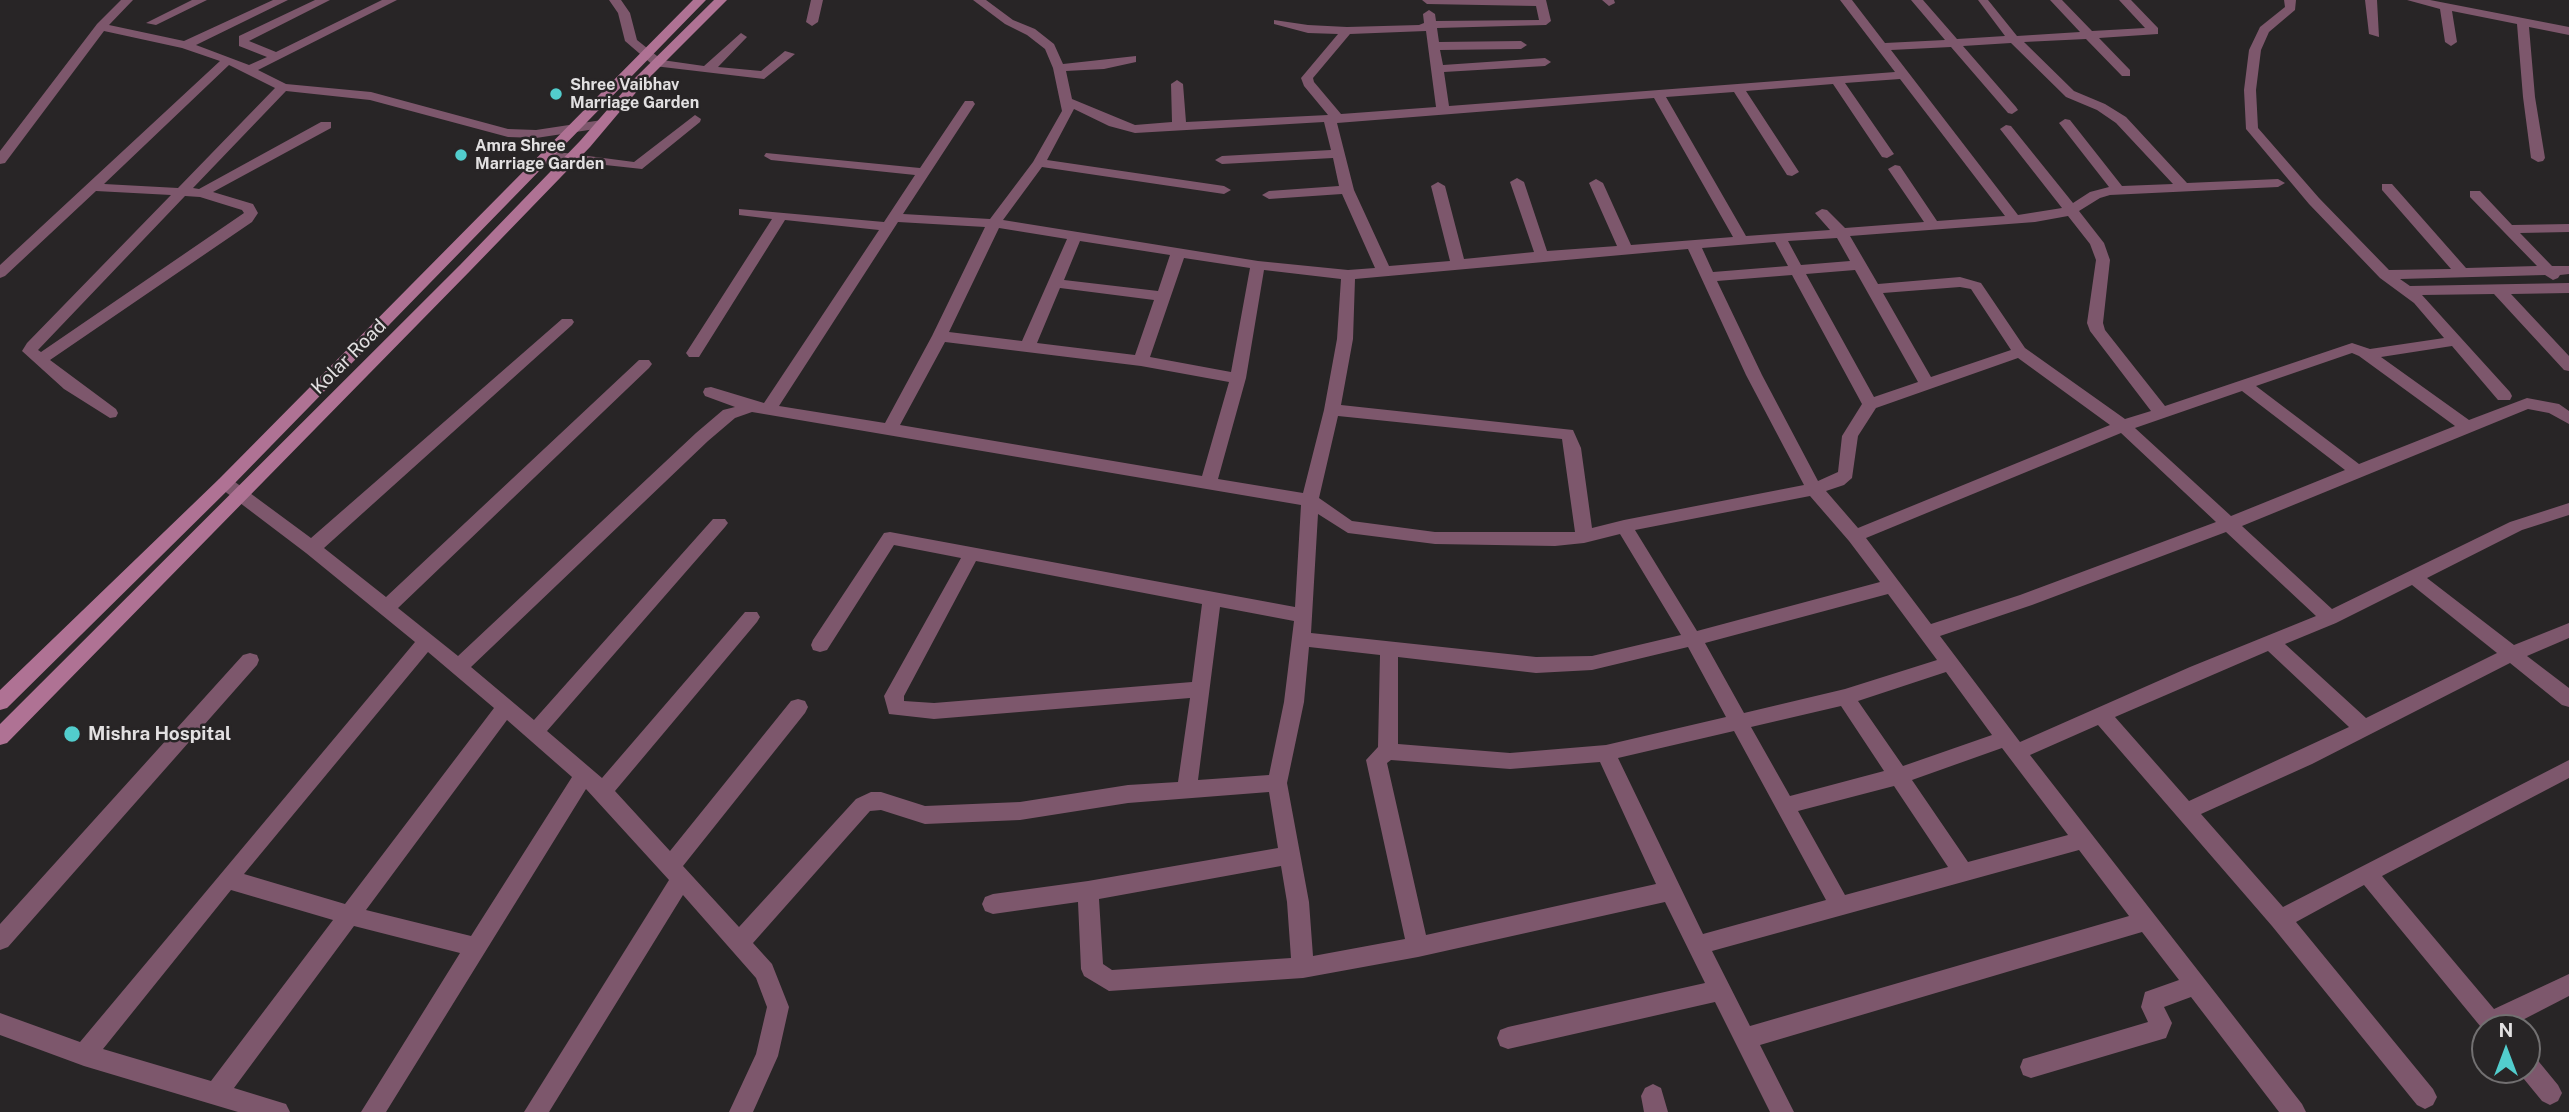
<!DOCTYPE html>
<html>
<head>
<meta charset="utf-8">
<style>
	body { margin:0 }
	#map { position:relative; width:2569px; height:1112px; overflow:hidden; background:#282526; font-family:"Public Sans",sans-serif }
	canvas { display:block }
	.north { position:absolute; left:2471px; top:1014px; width:70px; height:70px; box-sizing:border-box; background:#282526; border:2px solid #727071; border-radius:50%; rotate:0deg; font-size:19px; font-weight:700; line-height:28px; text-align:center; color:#e2e0e1 }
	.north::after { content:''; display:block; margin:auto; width:24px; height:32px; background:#52cdcd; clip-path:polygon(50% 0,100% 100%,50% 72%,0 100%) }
</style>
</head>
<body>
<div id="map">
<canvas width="2569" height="1112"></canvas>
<div class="north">N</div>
</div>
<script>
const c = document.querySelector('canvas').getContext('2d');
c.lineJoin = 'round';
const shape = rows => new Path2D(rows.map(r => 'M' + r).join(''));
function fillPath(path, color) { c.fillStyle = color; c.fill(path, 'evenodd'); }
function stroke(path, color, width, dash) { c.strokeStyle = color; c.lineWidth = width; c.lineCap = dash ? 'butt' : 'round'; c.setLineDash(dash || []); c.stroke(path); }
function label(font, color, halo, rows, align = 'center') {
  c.font = font + ' "Public Sans",sans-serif'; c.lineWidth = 5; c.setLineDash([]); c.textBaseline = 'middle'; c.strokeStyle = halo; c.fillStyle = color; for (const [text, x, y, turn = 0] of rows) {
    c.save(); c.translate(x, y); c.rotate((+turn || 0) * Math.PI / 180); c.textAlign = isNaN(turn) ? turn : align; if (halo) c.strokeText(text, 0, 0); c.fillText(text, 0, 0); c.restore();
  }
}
fillPath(shape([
	[121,0,133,0,109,25,184,41,273,0,288,0,196,45,249,65,267,57,239,46,239,36,315,0,330,0,249,41,276,52,382,0,397,0,258,70,286,84,371,92,508,129,536,130,602,120,608,124,602,128,536,138,508,137,370,100,286,91,193,188,199,189,321,122,331,122,331,128,213,192,253,204,258,213,252,222,50,360,116,409,118,413,116,417,110,418,64,389,22,351,27,343,171,195,96,191,5,276,0,278,0,265,220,61,182,48,104,31,5,163,0,164,0,151,97,24,121,0],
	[229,65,275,88,178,188,104,184,229,65],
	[185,196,200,197,242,210,244,213,41,352,38,350,185,196],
	[192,0,207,0,156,25,146,23,192,0],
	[609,0,621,0,630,13,637,40,662,60,704,66,741,33,747,37,718,67,761,71,785,51,795,54,764,79,654,66,625,41,618,13,609,0],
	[811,0,823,0,818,22,812,26,806,22,811,0],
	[973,0,986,0,1013,20,1035,29,1054,44,1063,64,1136,56,1136,62,1104,69,1066,71,1072,99,1135,125,1172,122,1171,84,1177,80,1183,84,1186,122,1328,115,1304,86,1301,78,1338,34,1308,33,1274,24,1274,20,1308,25,1347,27,1419,25,1424,23,1423,14,1429,10,1435,14,1436,21,1539,20,1536,6,1427,4,1422,0,1546,0,1551,21,1546,25,1437,28,1439,42,1521,41,1527,45,1521,49,1440,50,1443,65,1545,58,1551,62,1545,66,1444,72,1449,106,1895,72,1840,0,1852,0,1885,43,1945,40,1911,0,1923,0,1957,39,2005,36,1978,0,1988,0,2017,36,2080,32,2050,0,2062,0,2092,31,2145,28,2119,0,2131,0,2158,28,2158,34,2099,38,2130,70,2130,76,2122,76,2086,39,2024,42,2074,91,2105,104,2126,117,2187,183,2278,179,2285,183,2278,187,2110,195,2100,198,2079,211,2104,243,2110,260,2103,323,2105,330,2165,406,2352,343,2370,349,2444,338,2414,303,2380,278,2309,204,2246,129,2244,90,2249,50,2260,27,2285,7,2284,0,2296,0,2295,10,2269,32,2261,50,2256,90,2258,128,2319,198,2389,270,2451,269,2382,190,2382,184,2392,184,2466,268,2537,266,2470,197,2470,191,2480,191,2512,225,2569,224,2569,232,2520,233,2552,266,2569,266,2569,274,2560,275,2558,278,2553,280,2545,275,2400,279,2410,286,2569,283,2569,293,2511,294,2569,356,2569,371,2564,370,2494,294,2422,295,2510,392,2512,396,2510,400,2498,400,2452,346,2381,357,2469,420,2527,398,2559,404,2569,411,2569,424,2549,413,2528,409,2242,526,2332,609,2510,522,2569,503,2569,515,2522,530,2427,578,2514,645,2569,623,2569,638,2527,656,2569,688,2569,707,2562,705,2510,663,2312,764,2201,814,2283,907,2569,760,2569,778,2382,876,2494,1009,2569,974,2569,996,2507,1028,2485,1028,2485,1032,2364,885,2296,922,2433,1089,2437,1097,2433,1105,2425,1109,2417,1105,2272,926,2098,725,2030,755,2302,1104,2306,1112,2279,1112,2191,997,2164,1007,2172,1023,2166,1038,2031,1078,2023,1075,2020,1067,2023,1059,2148,1022,2141,1007,2145,992,2179,980,2142,932,1760,1045,1794,1112,1770,1112,1715,1002,1508,1049,1500,1046,1497,1038,1500,1030,1508,1027,1705,983,1665,902,1418,957,1303,978,1109,991,1084,976,1081,969,1078,902,993,914,985,911,982,904,985,897,993,894,1088,881,1278,848,1269,792,1128,803,1020,820,925,824,881,810,870,811,753,943,772,964,789,1007,778,1056,753,1112,729,1112,756,1054,767,1007,756,978,683,895,549,1112,524,1112,669,880,586,789,386,1112,361,1112,460,953,354,926,234,1088,286,1104,290,1112,238,1112,84,1066,0,1035,0,1013,80,1042,415,642,306,553,219,487,217,483,219,479,231,479,311,538,562,319,572,319,574,322,572,325,324,548,386,597,639,360,649,360,652,364,649,368,398,608,458,656,696,433,723,410,735,407,705,396,703,392,705,388,711,387,764,403,879,230,785,220,699,357,689,357,686,353,772,219,739,215,739,209,884,222,915,175,771,160,764,156,766,153,920,168,965,101,973,101,975,104,903,214,990,219,1033,162,1062,111,1053,68,1045,49,1027,35,1005,24,973,0],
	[1426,31,1436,107,1341,114,1314,82,1313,78,1350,34,1426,31],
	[2011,43,2066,97,2097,110,2116,123,2173,184,2122,186,2070,120,2065,119,2059,123,2109,187,2090,192,2073,203,2011,126,2006,125,2000,129,2062,208,2018,215,1891,50,1951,47,2008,113,2012,114,2018,110,2016,107,1963,46,2011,43],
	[1900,79,2005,216,1937,221,1900,166,1895,165,1888,169,1924,222,1845,228,1827,210,1822,209,1815,213,1830,230,1746,236,1666,97,1734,92,1787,175,1792,176,1799,172,1746,91,1833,84,1882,157,1887,158,1894,154,1845,83,1900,79],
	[1654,98,1733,237,1631,245,1603,183,1596,179,1589,183,1617,246,1547,251,1524,182,1517,178,1510,182,1534,252,1464,259,1445,186,1438,182,1431,186,1450,261,1389,266,1354,190,1337,123,1654,98],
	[1074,109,1109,126,1135,133,1324,122,1331,150,1222,156,1215,160,1222,164,1333,158,1339,186,1269,191,1262,195,1269,199,1342,194,1375,268,1348,270,1258,261,1003,220,1042,167,1224,194,1231,190,1224,186,1047,160,1074,109],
	[2068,216,2090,244,2096,260,2087,323,2090,331,2151,411,2125,419,2025,348,1981,283,1960,277,1878,284,1850,236,2035,222,2068,216],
	[898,222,985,227,932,336,885,423,779,406,898,222],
	[999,228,1067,239,1022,341,949,332,999,228],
	[1837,238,1850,261,1801,265,1788,241,1837,238],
	[1080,241,1170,255,1158,291,1064,280,1080,241],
	[1775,242,1788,266,1713,272,1702,248,1775,242],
	[1688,249,1746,375,1804,485,1624,520,1592,528,1581,448,1573,430,1341,405,1353,339,1355,279,1688,249],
	[1184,258,1250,268,1231,372,1150,357,1184,258],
	[1264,270,1341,279,1337,339,1324,410,1303,493,1218,479,1246,378,1264,270],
	[1855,270,1918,382,1874,397,1806,274,1855,270],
	[1792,275,1862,404,1842,436,1838,472,1818,481,1762,375,1717,281,1792,275],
	[1960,287,1971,289,2011,350,1931,377,1883,293,1960,287],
	[1060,288,1154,300,1135,355,1037,343,1060,288],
	[945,342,1141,366,1229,382,1202,476,900,425,945,342],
	[2352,353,2359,356,2455,426,2359,464,2256,386,2352,353],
	[2018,358,2110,425,1858,528,1826,491,1844,485,1852,478,1858,436,1876,408,2018,358],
	[2242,391,2345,470,2231,516,2135,428,2242,391],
	[752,412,1301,505,1295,607,890,532,884,533,813,640,811,645,813,650,820,652,827,650,894,545,961,558,884,696,889,714,934,719,1190,698,1178,782,1128,785,1020,802,925,806,881,792,871,792,856,799,739,927,683,866,805,713,808,707,805,701,798,699,791,701,670,851,615,791,757,622,760,617,757,612,745,612,602,778,547,731,725,527,728,523,725,519,713,519,534,720,471,667,708,441,735,418,752,412],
	[1338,416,1562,439,1575,532,1435,532,1352,521,1319,498,1338,416],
	[2121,433,2216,522,2020,595,1931,624,1866,538,2121,433],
	[1810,496,1849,541,1880,582,1697,631,1635,530,1810,496],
	[1318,514,1348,533,1435,544,1555,546,1584,543,1620,534,1681,635,1592,656,1536,657,1311,633,1318,514],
	[2226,532,2316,616,2190,667,2020,742,1940,636,2032,605,2226,532],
	[976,561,1202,604,1192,682,934,703,904,701,904,696,976,561],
	[2412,585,2497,653,2366,718,2285,644,2336,623,2412,585],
	[1888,594,1937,660,1845,689,1744,713,1705,643,1888,594],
	[1220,607,1294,621,1284,702,1269,775,1198,780,1220,607],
	[1309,647,1380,655,1378,747,1366,760,1405,939,1313,956,1309,902,1287,783,1304,702,1309,647],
	[1688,647,1726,717,1606,745,1510,753,1398,744,1398,657,1536,673,1592,670,1688,647],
	[2268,651,2349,727,2189,801,2115,717,2268,651],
	[428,652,494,708,345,904,244,874,428,652],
	[1946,672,1992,735,1903,766,1858,701,1946,672],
	[1841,706,1884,771,1790,796,1751,727,1841,706],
	[507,720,572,777,471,936,366,910,507,720],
	[1734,731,1826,900,1703,934,1618,758,1734,731],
	[2002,748,2068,835,1968,862,1912,780,2002,748],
	[1391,760,1510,769,1600,762,1656,884,1426,935,1387,763,1391,760],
	[1894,786,1948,867,1845,895,1798,811,1894,786],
	[2079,850,2129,916,1750,1026,1712,951,2079,850],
	[1281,866,1287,902,1291,958,1112,970,1103,964,1099,899,1281,866],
	[231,890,333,920,211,1081,103,1049,231,890],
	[1602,0,1614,0,1615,3,1609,6,1602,0],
	[2365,0,2377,0,2379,37,2369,34,2365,0],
	[2407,0,2430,0,2569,27,2569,35,2529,27,2535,97,2545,158,2543,161,2538,162,2531,158,2523,97,2517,24,2452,11,2457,42,2451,46,2445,42,2440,9,2407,0],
	[695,115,701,119,700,122,642,169,550,159,543,155,550,151,634,162,695,115],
	[250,653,257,655,259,660,257,665,8,947,0,950,0,924,243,655,250,653],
	[2527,1054,2535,1057,2558,1085,2562,1093,2558,1101,2550,1105,2542,1101,2519,1073,2518,1070,2527,1070,2527,1054],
	[1653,1084,1661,1088,1668,1112,1644,1112,1641,1096,1645,1088,1653,1084]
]), '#7d576c');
fillPath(shape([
	[693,0,706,0,231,487,7,708,0,710,0,690,219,479,693,0],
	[714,0,727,0,644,83,590,147,470,271,7,743,0,745,0,724,460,265,580,141,636,77,714,0]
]), '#af7294');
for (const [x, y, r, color] of [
	[556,94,7,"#52cdcd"],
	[461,155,7,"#52cdcd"],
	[72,734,9,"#52cdcd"]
]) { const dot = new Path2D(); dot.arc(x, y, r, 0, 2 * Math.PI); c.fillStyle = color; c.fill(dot); stroke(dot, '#282526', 2.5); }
label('bold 16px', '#e2e0e1', '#282526', [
	["Shree Vaibhav",570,85],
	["Marriage Garden",570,103],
	["Amra Shree",475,146],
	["Marriage Garden",475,164]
], 'left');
label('19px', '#e2e0e1', '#282526', [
	["Kolar Road",349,357,-45]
]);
label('bold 19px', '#e2e0e1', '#282526', [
	["Mishra Hospital",88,734]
], 'left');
</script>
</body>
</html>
